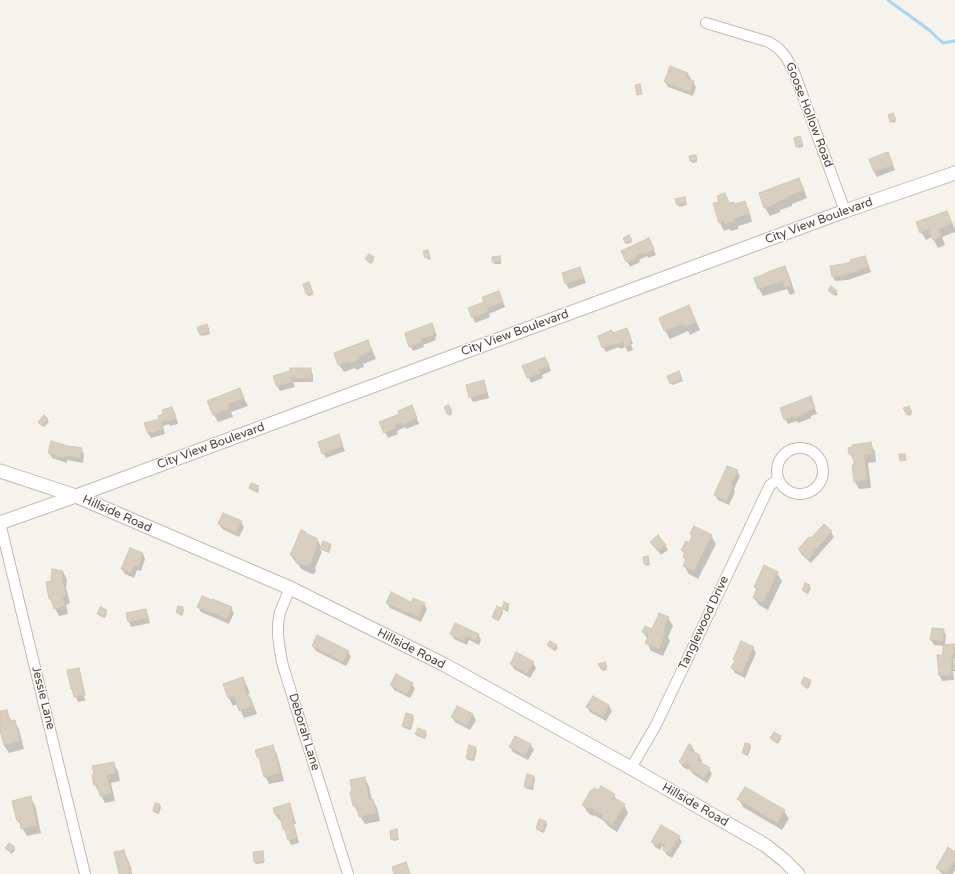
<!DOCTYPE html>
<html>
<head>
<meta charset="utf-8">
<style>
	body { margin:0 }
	canvas { display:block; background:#f6f3ec }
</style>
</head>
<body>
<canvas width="955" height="874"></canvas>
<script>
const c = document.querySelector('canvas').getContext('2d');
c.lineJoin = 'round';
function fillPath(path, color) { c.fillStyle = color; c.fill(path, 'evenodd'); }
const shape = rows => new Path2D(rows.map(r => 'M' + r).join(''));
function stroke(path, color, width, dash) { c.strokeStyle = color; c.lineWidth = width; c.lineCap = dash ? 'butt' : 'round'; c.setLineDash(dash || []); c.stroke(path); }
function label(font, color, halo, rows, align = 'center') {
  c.font = font + ' "Varela Round",sans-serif'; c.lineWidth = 3; c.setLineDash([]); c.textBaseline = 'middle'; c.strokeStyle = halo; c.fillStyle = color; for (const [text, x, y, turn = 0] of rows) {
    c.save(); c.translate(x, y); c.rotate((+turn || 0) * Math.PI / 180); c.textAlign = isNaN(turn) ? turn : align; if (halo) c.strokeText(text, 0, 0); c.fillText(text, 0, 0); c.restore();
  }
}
fillPath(shape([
	[688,74,691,79,690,80,693,82,696,87,693,96,668,87,665,82],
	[894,117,896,122,892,123,891,121],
	[801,140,803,147,798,148,797,146],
	[888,153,895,170,877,177,874,172],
	[690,157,696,158,697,162,692,163],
	[799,179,803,187,807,198,792,204,792,206,780,210,780,212,770,216,765,208,760,194],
	[725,195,730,204,735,205,744,202,749,210,752,222,738,226,738,229,731,231,729,229,724,231,720,223,714,204,720,202],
	[685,198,687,205,679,207,677,200],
	[947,212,951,220,955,229,955,232,942,237,945,245,938,248,932,237,926,240,921,232],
	[629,236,632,242,627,244,624,238],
	[652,245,656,255,648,258,647,256,639,260,640,262,630,267,622,251],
	[428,251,431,259,428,260,425,252],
	[493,257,499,257,501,259,501,264,494,264,493,262],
	[373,258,374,260,371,264,366,259],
	[867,262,871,272,848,280,835,281,833,276,852,263],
	[785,267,789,275,795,293,790,295,787,289,763,296,759,289,767,275],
	[582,273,586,283,569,289,566,284,563,274],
	[304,285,310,285,313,295,308,296],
	[829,290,836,292,838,294,836,296,830,292],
	[501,297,505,307,489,314,490,317,475,323,469,309],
	[689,306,693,314,700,330,690,335,688,331,670,339,665,331,660,318],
	[432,324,437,336,435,337,436,340,423,345,424,347,413,351,410,346],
	[208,327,210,334,202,336,200,334],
	[627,329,633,344,631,344,633,350,628,352,625,347,620,349,619,347,606,352,603,347,613,334],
	[367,341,372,349,376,359,363,364,364,367,356,370,355,368,344,372,339,365,335,353],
	[548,363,551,371,542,375,543,378,531,383,524,366],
	[310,369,313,374,313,382,293,382,295,387,280,391,277,386,274,377],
	[680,374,683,381,672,385,671,383],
	[483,381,486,386,489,398,473,402,470,397],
	[239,389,248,406,231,412,233,417,218,422,214,415],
	[813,403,817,414,811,416,811,418,798,423,797,421,788,424,785,419],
	[448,406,452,414,449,416,445,407],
	[908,407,912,414,909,416,905,409],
	[172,408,175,413,178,424,170,426,169,424,163,426,165,434,151,438,148,433,160,419],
	[414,412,419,424,406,429,405,427,397,431,398,434,388,438,380,423],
	[44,416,49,422,44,427,40,424],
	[338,435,345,451,326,458,323,453],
	[52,442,67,447,81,449,84,454,83,463,67,460,67,463,52,458,49,453],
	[870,443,875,451,876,462,868,463,871,488,859,489,855,482,855,463,850,454],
	[737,471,740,476,734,489,735,492,729,505,718,500,715,495],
	[258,487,259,489,258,493,251,490,250,488],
	[241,522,244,527,239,537,222,529,219,524],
	[302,531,305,533,307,535,317,539,321,547,330,545,331,547,329,553,320,549,322,552,315,568,316,570,315,573,312,574,301,569,298,564,296,563,291,555],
	[831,532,834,537,811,563,802,555,799,550,811,539],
	[691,534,711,536,716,544,698,579,689,574,684,566,686,561,684,557,685,555,682,550,689,544,693,537],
	[665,545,668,550,661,555,655,547],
	[143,554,145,559,141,571,137,570,134,578,125,574,122,569],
	[648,557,650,565,646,566,645,564],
	[63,572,67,579,66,588,70,603,66,605,68,614,59,616,50,599,52,582],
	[777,573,782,581,768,610,759,605,754,598,757,591,755,587],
	[809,586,811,588,808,594,804,592,803,590],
	[387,603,424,604,427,609,421,622,390,608],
	[508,605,509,607,508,612,504,610,503,608],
	[178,607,183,608,184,610,182,616,178,614,177,612],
	[198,607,231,608,234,613,229,624,201,612],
	[145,610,148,615,150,623,131,627,129,622],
	[502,610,503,612,499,621,494,619,493,617],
	[106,611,107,613,105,618,100,616,98,613],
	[668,618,673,626,668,637,670,641,663,656,651,651,647,643,648,640,643,632,652,630],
	[943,630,946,635,945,645,953,645,955,648,955,659,954,659,955,671,953,671,954,680,942,681,940,676,944,656,944,646,934,645,931,640],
	[451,634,478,634,481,640,479,645,469,640,467,645,454,639],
	[548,645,556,646,558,648,555,651,549,647],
	[313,646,348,652,351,657,346,666,316,651],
	[753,647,756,653,745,678,735,673,732,668],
	[533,663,536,668,530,678,514,669,511,664],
	[604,663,607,670,603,671,600,664],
	[79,669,81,673,79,673,85,700,87,700,81,673,87,700,78,702,72,689],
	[242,678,247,686,250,694,248,694,254,706,257,714,244,718,238,704,233,706,229,698,224,685],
	[810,681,811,683,808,689,803,686,802,684],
	[412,684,415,689,410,698,394,690,391,685],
	[593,697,609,706,612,711,606,721,590,712,587,707],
	[457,707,473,715,476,720,470,730,455,722,452,717],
	[6,711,12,722,14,721,19,729,24,749,9,753,4,745,0,727,0,712],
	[406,714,413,716,414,718,411,730,404,728,403,726],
	[425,732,427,734,425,739,417,736,416,734],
	[780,736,781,739,778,744,772,740,771,738],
	[515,737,531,745,534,750,528,760,513,752,510,747],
	[750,745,751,747,748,756,745,755,743,753],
	[689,746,692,747,695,752,694,753,699,756,702,761,700,764,709,769,712,774,707,783,693,774,689,768,688,770,683,767,680,762],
	[272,747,277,754,284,781,269,784,265,776,261,762,258,757],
	[475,748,477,750,474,761,468,760,467,758],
	[113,763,118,771,120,781,111,783,115,801,105,803,95,785],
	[534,776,535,779,533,790,527,789,525,786],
	[365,779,369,786,372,800,373,800,377,808,380,821,365,824,360,816,359,813,358,813,354,805],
	[599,791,614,795,617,801,624,805,628,813,617,832,608,826,604,821,594,815,593,816,588,813,583,805],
	[30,798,35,805,41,833,27,836,18,821],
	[739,799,784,811,789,819,782,830,743,807],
	[156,804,160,805,161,807,159,814,155,813,154,811],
	[289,805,292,810,296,824,294,824,299,843,291,845,284,829,281,819,279,820,276,815],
	[540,820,546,822,547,824,544,833,539,831,537,829],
	[397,833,399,840,394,841,392,839],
	[679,837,682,842,672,858,667,855,664,850,665,848,662,846,660,850,655,847,652,842],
	[6,848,14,848,15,850,12,854,7,850],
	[124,851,131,867,132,874,120,874],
	[955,853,955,870,953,874,943,874,941,873,938,868],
	[263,854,264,863,256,864,255,862]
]), '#0003');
stroke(shape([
	[888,0,929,30,943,43,955,41]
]), '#a9d4f2', 3);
const building = shape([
	[670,66,688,73,686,78,694,81,690,92,664,82,670,66],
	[640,84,642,94,637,95,635,85,640,84],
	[893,113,896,120,890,122,888,115,893,113],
	[800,136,803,145,796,147,794,138,800,136],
	[888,152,893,165,874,172,869,159,888,152],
	[696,155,697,160,690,161,689,156,696,155],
	[799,178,804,190,788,196,788,198,776,202,776,204,764,208,759,193,799,178],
	[725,193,729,203,734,202,735,204,745,201,749,214,734,218,735,221,725,224,724,221,719,223,713,203,719,202,717,196,725,193],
	[685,197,686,203,677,205,675,199,685,197],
	[947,211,952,224,939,229,941,237,933,240,928,229,920,233,916,222,947,211],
	[629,235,632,240,625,243,623,238,629,235],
	[649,238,654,249,644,254,644,252,637,255,638,257,626,262,621,251,649,238],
	[428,250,430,257,425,258,423,251,428,250],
	[369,254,374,257,370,263,365,259,369,254],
	[500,256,500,262,492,262,492,257,500,256],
	[865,256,869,267,845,275,832,277,830,266,843,264,851,262,850,260,865,256],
	[785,266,791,285,785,288,783,281,758,289,754,278,765,274,765,273,785,266],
	[580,267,584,278,565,284,562,273,580,267],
	[309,282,313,293,306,294,303,284,309,282],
	[831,286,837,291,834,295,828,290,831,286],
	[499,291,503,302,487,308,488,312,472,318,468,308,484,302,482,297,499,291],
	[689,305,696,322,684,327,683,324,664,331,659,318,689,305],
	[432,323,435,331,433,332,434,335,421,339,422,342,409,347,405,333,432,323],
	[207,324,209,331,200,335,197,327,207,324],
	[627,328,631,339,629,339,631,345,625,347,623,342,616,344,616,343,602,348,598,336,612,330,613,333,627,328],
	[368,340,372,351,359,356,360,359,350,363,350,361,338,365,334,353,368,340],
	[545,357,549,366,540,369,541,373,527,378,522,366,545,357],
	[290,368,311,368,311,378,291,378,293,382,276,386,273,376,290,371,290,368],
	[679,371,682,379,670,384,667,376,679,371],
	[484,380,487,393,469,398,466,385,484,380],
	[240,388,244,398,228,404,229,409,213,415,207,401,240,388],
	[811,396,815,408,808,411,809,412,794,418,793,416,784,420,780,408,811,396],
	[412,405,417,418,402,425,401,422,395,425,396,428,384,433,379,422,399,414,398,411,412,405],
	[449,405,452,412,447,414,444,407,449,405],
	[909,406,912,412,907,415,903,408,909,406],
	[172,407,176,418,166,422,166,420,161,421,163,429,148,434,144,423,159,419,158,416,163,414,162,410,172,407],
	[44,415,48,419,42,426,38,422,44,415],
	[339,434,343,446,322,454,318,442,339,434],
	[51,441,68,446,82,448,80,458,65,456,64,458,48,453,51,441],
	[871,442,873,454,864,455,867,480,854,482,852,465,854,465,853,454,849,454,848,448,852,447,852,445,871,442],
	[899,454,905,454,906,460,900,461,899,454],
	[727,466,738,470,731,485,733,486,726,501,714,495,727,466],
	[251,483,259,486,256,491,249,488,251,483],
	[223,513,242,521,236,533,218,524,223,513],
	[824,524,832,531,808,559,798,549,809,537,811,538,824,524],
	[694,526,712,535,694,571,683,566,686,559,683,557,685,552,681,550,686,541,689,543,692,535,690,534,694,526],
	[301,530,306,532,305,533,318,539,316,543,318,544,311,561,312,561,310,565,307,566,295,561,297,558,290,555,301,530],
	[658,535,666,545,658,551,650,542,658,535],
	[323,541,331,544,328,551,320,548,323,541],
	[130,548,143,553,138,567,134,565,131,573,121,569,130,548],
	[648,556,649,563,644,564,643,557,648,556],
	[764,565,778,572,763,603,753,598,757,588,754,587,764,565],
	[52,569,63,571,62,579,66,595,63,597,65,606,54,609,51,599,49,599,46,582,51,581,52,569],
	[805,583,810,585,807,592,802,590,805,583],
	[391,592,411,602,413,598,425,603,418,617,386,603,391,592],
	[202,596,212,600,212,599,232,607,227,619,197,607,202,596],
	[504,602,509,604,506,610,502,608,504,602],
	[178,606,183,607,181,614,176,612,178,606],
	[497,606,503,609,498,620,492,617,497,606],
	[100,607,107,610,104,616,97,614,100,607],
	[146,609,148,618,128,622,126,613,146,609],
	[659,613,669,617,663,631,666,632,659,649,645,643,649,635,642,632,645,626,652,629,659,613],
	[455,623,479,634,476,640,466,636,464,641,450,634,455,623],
	[932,628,944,629,943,641,930,640,932,628],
	[317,635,349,651,343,662,312,646,317,635],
	[550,641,557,645,554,650,547,645,550,641],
	[741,641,754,647,742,673,731,668,735,660,733,659,741,641],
	[954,644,954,654,952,654,952,666,951,666,951,675,939,676,937,655,943,655,943,645,954,644],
	[516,652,534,662,527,674,510,664,516,652],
	[605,662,607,667,601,669,598,664,605,662],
	[79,668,85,695,74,697,72,689,71,689,67,670,79,668],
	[396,674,413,683,407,694,390,685,396,674],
	[243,677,246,685,244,686,248,697,250,697,253,706,239,711,234,696,228,698,223,684,243,677],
	[804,677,811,680,807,687,801,684,804,677],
	[593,696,609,705,603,717,586,707,593,696],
	[457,706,473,714,467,726,451,717,457,706],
	[7,710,10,721,15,720,20,741,4,745,0,731,0,711,7,710],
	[406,713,413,715,410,728,402,726,406,713],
	[418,728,426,731,424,738,415,734,418,728],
	[774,732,781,736,777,742,770,738,774,732],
	[515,736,531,744,525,755,509,747,515,736],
	[745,743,750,744,747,754,742,753,745,743],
	[689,744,692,746,690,750,700,755,697,760,710,768,704,778,689,769,691,765,687,762,685,765,679,762,689,744],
	[273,745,280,773,264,777,259,757,257,757,255,750,273,745],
	[469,745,476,747,473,760,466,758,469,745],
	[114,762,116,773,107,775,111,793,100,796,97,785,94,786,92,775,94,774,92,766,114,762],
	[527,774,534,776,532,788,524,787,527,774],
	[365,777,369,800,373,799,376,813,359,817,357,805,353,806,350,792,352,791,350,780,365,777],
	[601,786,615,794,612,799,615,800,616,799,625,804,612,825,602,818,603,816,590,807,589,809,582,805,591,790,592,791,594,788,598,790,601,786],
	[745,787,785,810,777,823,737,799,745,787],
	[31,796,37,825,21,829,20,820,17,821,12,801,31,796],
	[155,803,160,804,158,812,153,811,155,803],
	[290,803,293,819,292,819,297,838,288,840,285,829,283,829,279,814,275,815,273,808,290,803],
	[539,819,546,821,543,831,536,829,539,819],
	[661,825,680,836,669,853,663,850,665,845,659,842,657,845,651,842,661,825],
	[397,829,398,838,391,840,390,831,397,829],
	[9,843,15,847,11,852,5,848,9,843],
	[948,847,955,852,955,860,947,874,936,868,948,847],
	[124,850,127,861,128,861,131,874,119,874,114,852,124,850],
	[263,851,264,861,254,862,253,852,263,851],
	[406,862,410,874,394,874,392,867,406,862]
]);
fillPath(building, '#d8cfc1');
stroke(building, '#d3c7b4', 1);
const minor = shape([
	[706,23,769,42,778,48,786,57,794,72,845,211],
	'777 471a23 23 0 1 1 46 0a23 23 0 1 1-46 0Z',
	[0,523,85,874],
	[290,588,280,612,278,624,278,636,280,651,283,666,348,874],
	[631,768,656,725,770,485,778,480]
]);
const tertiary = shape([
	[0,471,76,496,290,588,445,665,631,768,765,845,784,860,798,874],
	[0,523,76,496,845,211,955,173]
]);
stroke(minor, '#c2bbae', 12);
stroke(tertiary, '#c2bbae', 15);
stroke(minor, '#fff', 10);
stroke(tertiary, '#fff', 13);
label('12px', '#4b4439', '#fff', [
	["Goose Hollow Road",809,115,69],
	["City View Boulevard",819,221,-20],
	["City View Boulevard",515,333,-20],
	["City View Boulevard",211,446,-20],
	["Hillside Road",117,514,24],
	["Tanglewood Drive",704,623,-65],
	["Hillside Road",411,649,27],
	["Jessie Lane",43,698,76],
	["Deborah Lane",304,732,73],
	["Hillside Road",695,805,30]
]);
</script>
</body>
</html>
